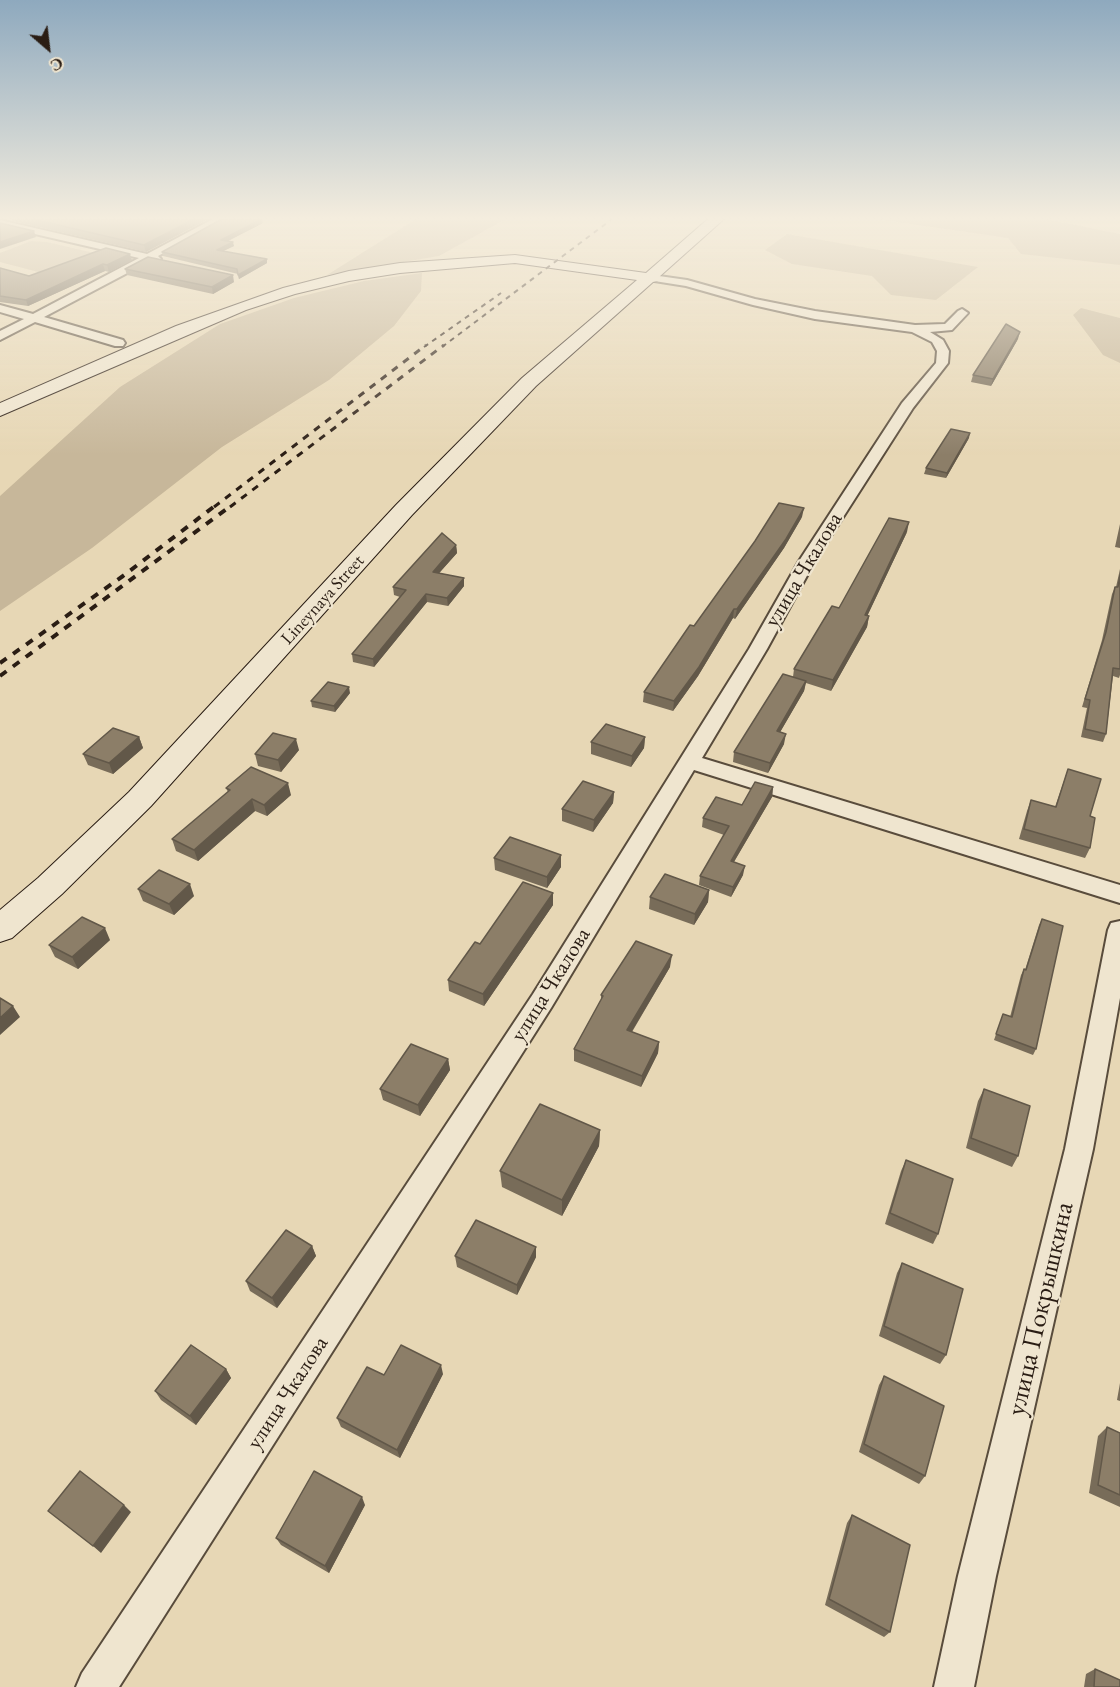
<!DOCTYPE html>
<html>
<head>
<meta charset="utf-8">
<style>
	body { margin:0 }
	#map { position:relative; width:1120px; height:1687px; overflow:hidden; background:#e7d7b5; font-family:"EB Garamond",serif }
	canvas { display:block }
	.north { position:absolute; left:18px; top:18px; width:60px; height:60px; -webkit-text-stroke:4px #efe5cf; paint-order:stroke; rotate:152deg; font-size:16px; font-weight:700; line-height:24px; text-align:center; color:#2a1d14 }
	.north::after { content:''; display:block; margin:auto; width:21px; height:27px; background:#2a1d14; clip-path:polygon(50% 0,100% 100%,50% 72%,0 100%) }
</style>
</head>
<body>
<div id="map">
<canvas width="1120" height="1687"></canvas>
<div class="north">С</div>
</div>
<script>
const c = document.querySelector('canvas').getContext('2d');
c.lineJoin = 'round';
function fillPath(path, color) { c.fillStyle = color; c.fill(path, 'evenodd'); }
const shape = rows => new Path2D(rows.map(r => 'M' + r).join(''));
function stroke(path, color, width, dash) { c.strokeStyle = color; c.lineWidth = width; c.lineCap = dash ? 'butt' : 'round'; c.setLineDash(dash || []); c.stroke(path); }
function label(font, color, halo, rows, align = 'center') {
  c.font = font + ' "EB Garamond",serif'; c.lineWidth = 4.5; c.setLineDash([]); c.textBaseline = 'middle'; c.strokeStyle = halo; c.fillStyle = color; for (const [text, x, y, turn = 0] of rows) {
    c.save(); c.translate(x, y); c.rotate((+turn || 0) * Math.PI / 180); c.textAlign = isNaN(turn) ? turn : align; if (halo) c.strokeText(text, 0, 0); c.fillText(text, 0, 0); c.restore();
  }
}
fillPath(shape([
	[416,219,506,219,439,256,327,275],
	[876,219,1046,219,1120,234,1120,265,1021,254,1008,238],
	[787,234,978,267,936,300,891,295,872,276,792,264,765,250],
	[31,241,47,242,94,253,42,273,0,262,0,253],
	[422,273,421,291,394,326,329,380,222,447,92,548,0,611,0,496,120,387,220,324,294,298,364,281],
	[1081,308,1120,318,1120,363,1103,355,1073,315]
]), '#c7b79a');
const street = shape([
	[213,219,226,219,158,256,161,259,160,261,150,261,44,317,123,340,125,343,123,346,115,346,35,322,0,340,0,331,24,319,0,312,0,305,33,314,139,258,0,226,0,220,147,254,213,219],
	[652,275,687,280,755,299,815,311,915,325,945,324,958,311,962,309,968,313,952,330,930,332,943,340,949,351,948,363,913,408,815,561,767,649,702,758,1120,885,1120,903,694,770,551,1008,119,1687,76,1687,82,1673,533,994,749,649,799,561,902,403,936,363,937,351,932,342,912,332,815,319,753,305,686,286,648,280,646,278,652,275],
	[1120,921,1120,998,1093,1149,996,1576,974,1687,934,1687,958,1576,1065,1149,1108,930,1111,923,1120,921]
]);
const secondary = shape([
	[708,219,724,219,659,277,657,281,653,282,536,386,412,515,151,806,62,894,12,938,0,942,0,910,38,878,129,792,396,505,522,378,637,280,515,263,400,273,349,281,295,294,246,310,0,416,0,403,176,326,283,288,349,271,400,263,515,255,646,273,708,219]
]);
stroke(street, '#594c3c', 4);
stroke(secondary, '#2a1d14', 2);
fillPath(street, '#efe5cf');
fillPath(secondary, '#efe5cf');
stroke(shape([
	[424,347,501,293],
	[442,347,612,219]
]), '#2a1d14', 2, [5, 5]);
stroke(shape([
	[214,507,426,345],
	[230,507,444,345]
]), '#2a1d14', 3, [7, 7]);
stroke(shape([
	[0,663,123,576,216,505],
	[0,676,232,505]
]), '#2a1d14', 4, [8, 8]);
fillPath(shape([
	[12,219,208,219,146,252,13,221],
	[263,223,228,241,234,246,223,251,267,259,267,263,239,279,238,274,163,256,162,252],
	[132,260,109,272,105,271,28,306,0,302,0,268,29,276],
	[125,269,234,282,213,294,127,275],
	[1018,339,991,386,971,382,973,375],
	[969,438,946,478,924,474,926,468],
	[802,517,784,548,735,619,733,618,698,676,673,711,643,702,644,692],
	[1120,524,1120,548,1115,547],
	[907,532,867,616,869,616,867,627,831,691,806,683,804,691,780,732,784,744,768,773,733,762,734,752,793,677,794,669,839,608],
	[456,545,457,553,439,573,464,578,464,586,448,606,427,602,374,667,353,662,352,654,400,597,394,595,393,587],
	[1120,569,1120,675,1119,678,1113,676,1106,734,1103,742,1081,737,1087,708,1082,707,1102,640,1112,594,1115,587,1116,587],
	[350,693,335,712,312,707,311,701],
	[139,737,143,748,113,774,88,765,83,754],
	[645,737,644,748,631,767,591,754,591,742],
	[299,750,281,772,258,766,255,754],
	[1068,769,1090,816,1090,848,1085,858,1019,839,1027,811,1031,800,1055,807],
	[773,787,772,797,734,862,743,875,731,897,699,885,700,876,724,835,702,827,703,818,742,805],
	[226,788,291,795,267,816,255,811,198,861,176,851,172,839,228,792],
	[614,792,613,803,593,832,562,821,562,809],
	[561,855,561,867,547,888,495,870,494,858],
	[138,889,194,896,174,915,143,901],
	[709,890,708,902,694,925,649,909,650,897],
	[553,893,553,905,484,1006,449,991,448,980,480,944],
	[1042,919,1036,1049,1033,1055,994,1040,1003,1014,1010,1017,1021,975,1024,969,1025,970,1039,925],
	[110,940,78,969,55,957,49,945],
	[670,967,632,1032,659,1042,658,1053,641,1087,574,1061,574,1049,601,1000,601,995],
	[448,1059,450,1070,420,1116,383,1100,380,1089],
	[984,1089,1018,1156,1012,1167,966,1148,978,1101],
	[600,1130,599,1146,562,1216,502,1187,500,1171],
	[906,1160,938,1234,933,1244,885,1224,901,1171],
	[312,1246,316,1256,277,1308,250,1291,246,1281],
	[536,1247,536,1257,517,1295,457,1267,455,1256],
	[902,1263,946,1355,940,1364,879,1336,897,1273],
	[226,1369,231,1378,196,1425,161,1400,155,1391],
	[443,1374,400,1458,341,1427,337,1418,384,1375],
	[884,1376,925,1476,919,1484,859,1452,879,1385],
	[1120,1383,1120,1401,1117,1400],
	[1107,1427,1120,1433,1120,1507,1089,1493,1098,1436],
	[365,1505,329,1573,281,1545,276,1538],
	[852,1515,890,1632,884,1637,825,1605,847,1523],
	[1095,1669,1120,1687,1084,1687,1086,1674]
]), '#786c59');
fillPath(shape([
	[194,219,208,219,146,252,144,245],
	[262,219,263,223,222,244,221,240],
	[34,231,36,237,0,249,0,242],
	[233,242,234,246,217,254,217,250],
	[130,254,132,260,109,272,107,265],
	[267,259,267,263,239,279,238,275],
	[103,264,105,271,28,306,26,300],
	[233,275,234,282,213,294,212,287],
	[1020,332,1018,339,991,386,993,379],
	[970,433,969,438,946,478,947,473],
	[804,508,802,517,784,548,735,619,737,609],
	[909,522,907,532,863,625,865,615],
	[456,545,457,553,433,580,433,572],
	[464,578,464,586,448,606,447,598],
	[426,594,427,602,374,667,373,659],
	[734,609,733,618,698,676,673,711,674,701],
	[869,616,867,627,831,691,833,680],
	[806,681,804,691,775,741,777,731],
	[349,687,350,693,335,712,334,706],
	[786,734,784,744,768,773,770,763],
	[139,737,143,748,113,774,109,763],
	[645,737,644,748,631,767,632,756],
	[296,739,299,750,281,772,278,760],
	[288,783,291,795,267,816,264,805],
	[773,787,772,797,729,870,731,861],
	[614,792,613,803,593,832,594,820],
	[252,799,255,811,198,861,194,850],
	[561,855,561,867,547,888,547,877],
	[745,866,743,875,731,897,733,887],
	[190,884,194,896,174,915,169,904],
	[709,890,708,902,694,925,695,914],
	[553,893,553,905,484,1006,483,994],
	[105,928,110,940,78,969,72,957],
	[672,955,670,967,626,1041,627,1030],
	[13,1006,20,1017,0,1035,0,1018],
	[659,1042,658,1053,641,1087,642,1076],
	[448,1059,450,1070,420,1116,418,1105],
	[600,1130,599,1146,562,1216,562,1200],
	[312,1246,316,1256,277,1308,272,1298],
	[536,1247,536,1257,517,1295,517,1285],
	[441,1365,443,1374,400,1458,397,1450],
	[226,1369,231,1378,196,1425,190,1416],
	[362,1497,365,1505,329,1573,325,1566],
	[124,1505,131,1512,101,1553,93,1546]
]), '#625849');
const building = shape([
	[32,219,194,219,144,245,32,219],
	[222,219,262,219,221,240,233,242,217,250,267,259,238,275,237,269,162,252,222,219],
	[0,223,34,231,0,242,0,223],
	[106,248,130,254,107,265,103,264,26,300,0,296,0,268,29,276,106,248],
	[148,257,233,275,212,287,125,269,148,257],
	[1006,324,1020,332,993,379,973,375,1006,324],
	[951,429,970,433,947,473,926,468,951,429],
	[779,503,804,508,786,539,737,609,734,609,699,667,674,701,644,692,690,625,694,626,755,541,779,503],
	[889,518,909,522,865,615,869,616,833,680,794,669,832,606,839,608,889,518],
	[442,533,456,545,433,572,464,578,447,598,426,594,373,659,352,654,406,590,393,587,442,533],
	[1120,575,1120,669,1113,668,1106,734,1085,729,1090,700,1085,699,1106,632,1115,587,1118,587,1120,575],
	[783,674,806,681,777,731,786,734,770,763,734,752,783,674],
	[328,682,349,687,334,706,311,701,328,682],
	[606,724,645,737,632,756,591,742,606,724],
	[113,728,139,737,109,763,83,754,113,728],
	[273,733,296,739,278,760,255,754,273,733],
	[251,767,288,783,264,805,252,799,194,850,172,839,230,790,226,788,251,767],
	[1068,769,1101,779,1090,816,1095,818,1090,848,1024,829,1031,800,1056,807,1068,769],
	[583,781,614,792,594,820,562,809,583,781],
	[755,782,773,787,731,861,745,866,733,887,700,876,729,826,703,818,716,797,742,805,755,782],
	[510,837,561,855,547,877,494,858,510,837],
	[159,870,190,884,169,904,138,889,159,870],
	[665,874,709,890,695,914,650,897,665,874],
	[523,882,553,893,483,994,448,980,475,942,480,944,523,882],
	[82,917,105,928,72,957,49,945,82,917],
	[1042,919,1063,926,1036,1049,996,1034,1003,1014,1012,1017,1024,969,1026,970,1042,919],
	[636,941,672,955,627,1030,659,1042,642,1076,574,1049,603,996,601,995,636,941],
	[0,998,13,1006,0,1018,0,998],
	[411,1044,448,1059,418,1105,380,1089,411,1044],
	[984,1089,1030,1106,1018,1156,971,1138,984,1089],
	[540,1104,600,1130,562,1200,500,1171,540,1104],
	[906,1160,953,1179,938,1234,890,1213,906,1160],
	[476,1220,536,1247,517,1285,455,1256,476,1220],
	[286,1230,312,1246,272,1298,246,1281,286,1230],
	[902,1263,963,1289,946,1355,884,1326,902,1263],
	[191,1345,226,1369,190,1416,155,1391,191,1345],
	[401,1345,441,1365,397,1450,337,1418,367,1367,384,1375,401,1345],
	[884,1376,944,1406,925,1476,864,1444,884,1376],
	[1107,1427,1120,1433,1120,1495,1098,1485,1107,1427],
	[80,1471,124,1505,93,1546,48,1511,80,1471],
	[314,1471,362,1497,325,1566,276,1538,314,1471],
	[852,1515,910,1545,890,1632,829,1599,852,1515],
	[1095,1669,1120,1680,1120,1687,1094,1687,1095,1669]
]);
fillPath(building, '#8c7e68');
stroke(building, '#625849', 1.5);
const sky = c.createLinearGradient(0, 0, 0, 455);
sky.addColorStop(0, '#8ea9be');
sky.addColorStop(0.48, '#f4edde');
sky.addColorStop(1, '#f4edde00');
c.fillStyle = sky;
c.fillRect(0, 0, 1120, 455);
label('18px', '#2a1d14', '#efe5cf', [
	["Lineynaya Street",323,600,-48]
]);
label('22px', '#2a1d14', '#efe5cf', [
	["улица Чкалова",804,570,-59],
	["улица Чкалова",551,985,-58],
	["улица Чкалова",288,1393,-57]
]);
label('27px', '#2a1d14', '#efe5cf', [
	["улица Покрышкина",1041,1309,-77]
]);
</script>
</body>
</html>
